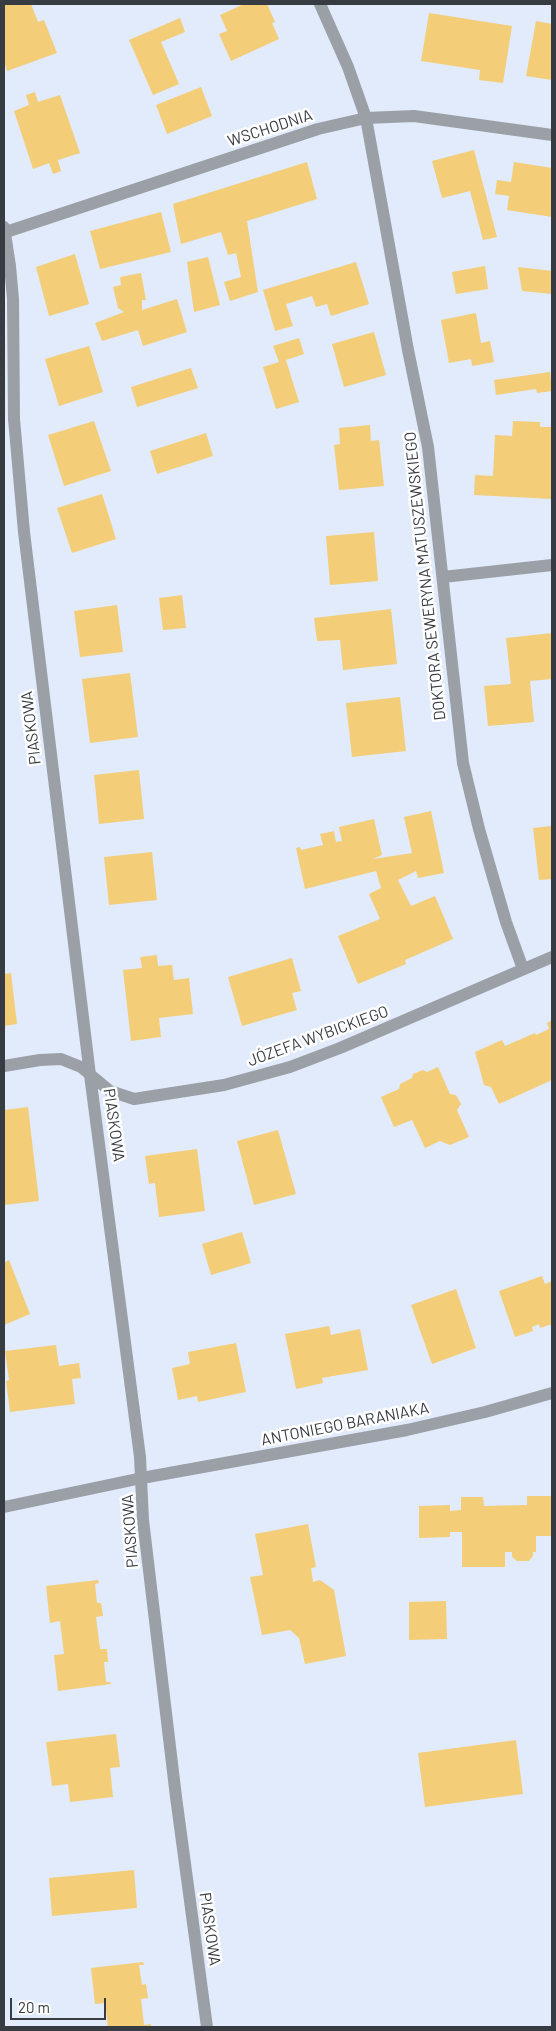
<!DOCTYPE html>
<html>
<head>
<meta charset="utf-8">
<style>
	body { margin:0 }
	#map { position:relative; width:556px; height:2031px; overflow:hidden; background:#e1ebfc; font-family:Barlow,sans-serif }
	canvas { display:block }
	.frame { position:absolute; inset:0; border:5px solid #373b42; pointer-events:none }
	.scale { position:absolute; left:10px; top:1998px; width:96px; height:22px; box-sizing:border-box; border:2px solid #373b42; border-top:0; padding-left:6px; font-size:15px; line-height:18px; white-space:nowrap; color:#373b42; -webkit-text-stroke:4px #fff; paint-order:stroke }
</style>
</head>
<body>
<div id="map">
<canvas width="556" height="2031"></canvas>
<div class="frame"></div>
<div class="scale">20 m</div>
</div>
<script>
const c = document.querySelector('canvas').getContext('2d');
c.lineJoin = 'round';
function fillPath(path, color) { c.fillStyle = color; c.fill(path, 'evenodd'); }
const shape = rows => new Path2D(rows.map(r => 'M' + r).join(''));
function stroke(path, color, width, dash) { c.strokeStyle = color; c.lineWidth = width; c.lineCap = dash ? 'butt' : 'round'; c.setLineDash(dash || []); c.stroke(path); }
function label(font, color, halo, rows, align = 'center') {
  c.font = font + ' Barlow,sans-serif'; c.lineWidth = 5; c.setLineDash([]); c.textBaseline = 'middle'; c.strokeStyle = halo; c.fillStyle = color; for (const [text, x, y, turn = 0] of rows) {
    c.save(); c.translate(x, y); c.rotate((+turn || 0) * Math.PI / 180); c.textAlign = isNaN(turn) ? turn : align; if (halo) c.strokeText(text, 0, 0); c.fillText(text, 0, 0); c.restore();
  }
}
fillPath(shape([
	[4,4,31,4,38,22,44,20,57,53,7,71,4,61],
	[244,4,267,4,275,22,272,23,279,39,231,61,219,34,227,31,220,15],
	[429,13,512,26,503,83,479,80,480,70,421,61],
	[180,18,185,32,161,42,179,84,153,95,129,40],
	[536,21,552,24,552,80,526,76],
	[201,87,212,116,167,134,156,105],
	[35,92,38,102,60,95,80,153,58,160,61,171,53,174,49,163,33,169,14,111,29,105,26,95],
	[474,150,497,237,483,240,470,191,442,198,432,161],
	[307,162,317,199,247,221,258,292,230,301,224,282,241,277,236,253,228,255,221,232,181,244,173,204],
	[514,162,552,168,552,217,507,210,509,196,495,194,497,180,511,182],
	[161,212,171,252,100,269,90,231],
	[75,254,89,304,49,316,36,267],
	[208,257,220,305,194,312,187,262],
	[356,262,369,304,331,316,327,304,316,307,312,296,286,304,293,326,275,331,263,290],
	[485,266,488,289,456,294,452,272],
	[518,267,552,271,552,294,522,291],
	[141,273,146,300,142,300,142,310,177,299,187,332,143,346,138,330,102,341,95,323,124,312,118,308,113,287,121,285,120,277],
	[476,313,481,343,490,341,494,362,472,366,471,359,449,363,441,320],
	[374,332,386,375,344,387,332,344],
	[299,338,304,354,286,360,299,402,276,409,263,367,279,362,273,346],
	[89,346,103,392,59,406,45,359],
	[191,368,198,388,137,407,131,387],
	[550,372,552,391,537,393,536,389,496,395,494,380],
	[94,421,111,471,64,486,48,435],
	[513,421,540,422,540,427,552,427,552,499,474,495,475,475,493,476,495,435,512,436],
	[370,425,371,441,379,440,384,486,339,490,334,445,340,444,339,428],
	[206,433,213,456,157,474,150,451],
	[102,494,116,539,72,553,57,508],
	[374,532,378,581,330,585,326,536],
	[182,595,186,628,163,630,159,598],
	[117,605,123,652,80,657,74,611],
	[391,609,397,664,343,670,340,640,317,641,314,618],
	[552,633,552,679,530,681,534,722,488,726,484,686,511,684,506,638],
	[130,673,138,737,90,743,82,679],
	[400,697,406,751,352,757,346,703],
	[139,770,144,819,99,824,94,775],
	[431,811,444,873,418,878,416,871,398,880,411,906,435,896,453,939,405,960,406,964,358,984,338,936,380,919,369,894,381,888,376,871,305,889,296,848,300,847,301,850,323,845,320,834,334,831,336,842,342,841,339,827,374,819,382,855,373,859,412,853,404,817],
	[552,826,552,879,539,880,533,828],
	[152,852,157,900,109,905,104,857],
	[157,955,158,966,172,965,174,980,189,978,193,1014,159,1018,161,1037,131,1041,123,970,142,968,140,957],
	[292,958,301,991,292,993,297,1010,242,1026,228,977],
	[11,973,17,1024,4,1026,4,974],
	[552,1020,552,1080,499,1104,491,1087,484,1085,475,1052,502,1040,505,1046,535,1033,536,1035,549,1029,547,1023],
	[438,1067,450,1094,456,1095,461,1104,457,1110,469,1137,450,1145,440,1141,425,1148,412,1120,394,1127,381,1097,399,1089,400,1084,412,1078,413,1074,423,1070,427,1072],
	[28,1107,39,1201,4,1205,4,1110],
	[278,1130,296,1194,254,1205,237,1141],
	[197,1149,205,1211,159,1217,155,1183,149,1184,145,1156],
	[242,1232,251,1263,211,1275,202,1244],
	[9,1260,30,1314,4,1325,4,1263],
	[542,1276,545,1284,552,1281,552,1324,540,1328,539,1324,532,1327,533,1331,515,1337,499,1291],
	[456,1289,476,1348,432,1364,411,1305],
	[329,1326,331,1335,360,1329,368,1370,322,1378,323,1383,296,1389,285,1334],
	[236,1343,246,1392,198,1402,197,1396,178,1400,172,1368,190,1364,188,1352],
	[56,1345,59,1366,79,1363,81,1378,72,1379,75,1404,10,1412,6,1381,9,1380,5,1351],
	[527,1496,552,1496,552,1536,536,1536,536,1552,533,1552,533,1556,529,1561,517,1561,512,1557,512,1552,505,1552,505,1567,462,1567,462,1532,450,1532,450,1537,419,1538,419,1506,450,1505,450,1511,461,1510,461,1497,483,1497,484,1506,527,1505],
	[308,1524,316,1567,311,1568,313,1582,320,1580,334,1590,346,1656,305,1664,299,1638,290,1630,262,1635,250,1577,263,1575,255,1534],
	[98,1580,99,1583,95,1584,97,1603,101,1603,103,1616,96,1617,100,1649,107,1649,108,1662,104,1662,106,1682,110,1682,111,1684,58,1691,54,1655,64,1654,60,1621,50,1623,46,1586],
	[446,1601,447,1639,409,1640,409,1602],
	[116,1734,120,1767,110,1768,113,1797,70,1802,68,1784,52,1786,46,1742],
	[516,1740,523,1794,425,1807,418,1753],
	[134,1870,137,1908,52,1916,49,1878],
	[143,1962,144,1965,139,1965,142,1985,146,1984,148,1998,141,1999,144,2025,151,2024,151,2027,108,2027,105,2003,95,2004,91,1968]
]), '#f3cd78');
stroke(shape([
	[4,1507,142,1478]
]), '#9ba0a7', 12);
stroke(shape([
	[320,4,348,67,366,118,408,350,428,447,463,763,479,829,506,922,523,969],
	[4,227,10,266,13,299,14,419,24,532,90,1075,140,1457,143,1520,176,1797,207,2027],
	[6,232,318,129,366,118,414,116,552,135],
	[443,577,552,565],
	[4,1066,40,1060,61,1059,81,1067,110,1091,134,1099,224,1085,290,1067,340,1048,552,957],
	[142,1478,407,1430,485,1412,552,1393]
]), '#9ba0a7', 12);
label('16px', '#373b42', '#fff', [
	["WSCHODNIA",270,128,-18],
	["DOKTORA SEWERYNA MATUSZEWSKIEGO",425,576,-96],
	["PIASKOWA",31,728,-97],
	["JÓZEFA WYBICKIEGO",318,1036,-20],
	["PIASKOWA",114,1125,82],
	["ANTONIEGO BARANIAKA",345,1424,-11],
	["PIASKOWA",130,1531,-94],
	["PIASKOWA",210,1929,82]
]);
</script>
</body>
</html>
